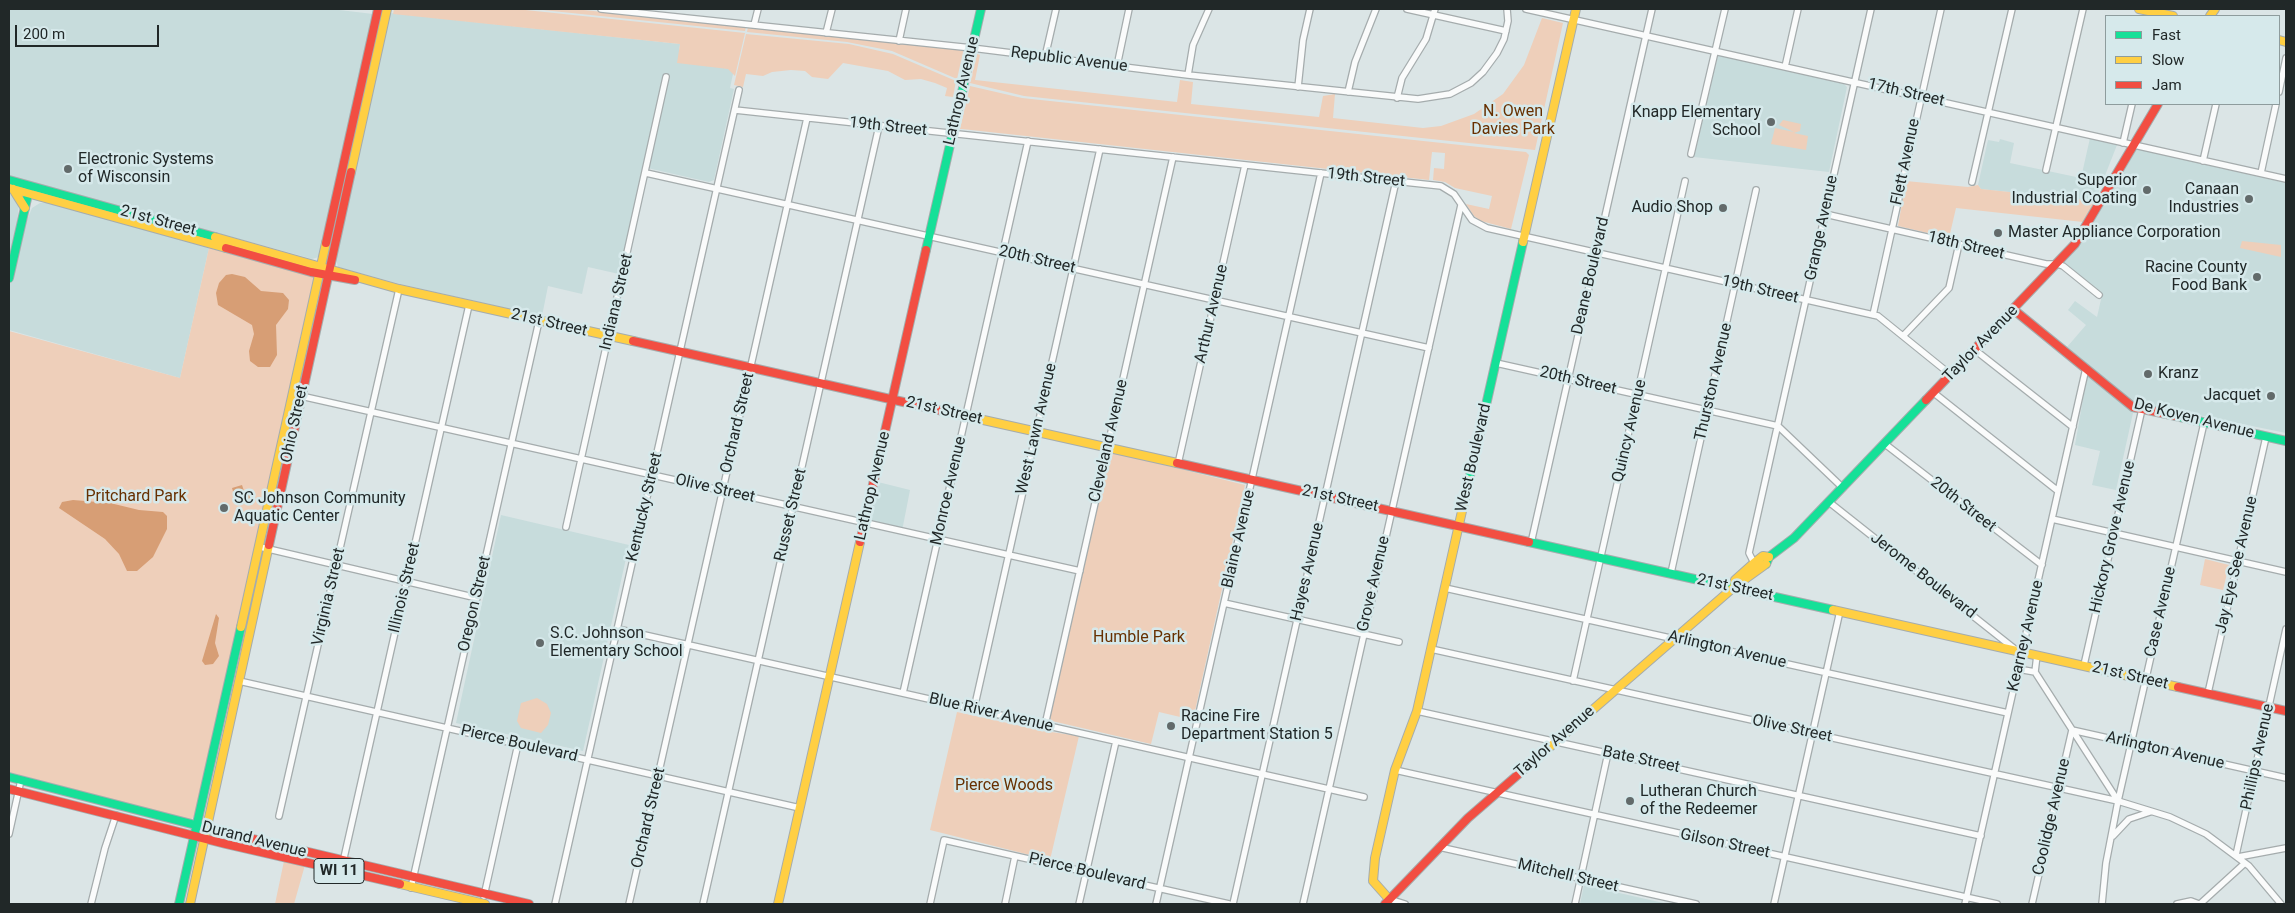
<!DOCTYPE html>
<html>
<head>
<meta charset="utf-8">
<style>
	body { margin:0 }
	#map { position:relative; width:2295px; height:913px; overflow:hidden; background:#dbe5e6; font-family:Roboto,sans-serif }
	canvas { display:block }
	.frame { position:absolute; inset:0; border:10px solid #212828; pointer-events:none }
	.legend { position:absolute; left:2105px; top:15px; width:175px; height:90px; box-sizing:border-box; background:#d6e9eb; border:1px solid #8e9c9d; margin:0; padding:6px 9px; list-style:none; font-size:15px; color:#212828 }
	.legend li { display:flex; align-items:center; gap:10px; height:25px }
	.legend b { width:25px; border:1px solid #8e9c9d }
	.scale { position:absolute; left:15px; top:25px; width:144px; height:22px; box-sizing:border-box; border:2px solid #212828; border-top:0; padding-left:6px; font-size:15px; line-height:18px; white-space:nowrap; color:#212828; -webkit-text-stroke:4px #d6e9eb; paint-order:stroke }
</style>
</head>
<body>
<div id="map">
<canvas width="2295" height="913"></canvas>
<div class="frame"></div>
<ul class="legend">
<li><b style="height:6px;background:#16e098"></b>Fast</li>
<li><b style="height:6px;background:#ffcf43"></b>Slow</li>
<li><b style="height:6px;background:#f24e42"></b>Jam</li>
</ul>
<div class="scale">200 m</div>
</div>
<script>
const c = document.querySelector('canvas').getContext('2d');
c.lineJoin = 'round';
function fillPath(path, color) { c.fillStyle = color; c.fill(path, 'evenodd'); }
const shape = rows => new Path2D(rows.map(r => 'M' + r).join(''));
function stroke(path, color, width, dash) { c.strokeStyle = color; c.lineWidth = width; c.lineCap = dash ? 'butt' : 'round'; c.setLineDash(dash || []); c.stroke(path); }
function label(font, color, halo, rows, align = 'center') {
  c.font = font + ' Roboto,sans-serif'; c.lineWidth = 5; c.setLineDash([]); c.textBaseline = 'middle'; c.strokeStyle = halo; c.fillStyle = color; for (const [text, x, y, turn = 0] of rows) {
    c.save(); c.translate(x, y); c.rotate((+turn || 0) * Math.PI / 180); c.textAlign = isNaN(turn) ? turn : align; if (halo) c.strokeText(text, 0, 0); c.fillText(text, 0, 0); c.restore();
  }
}
fillPath(shape([
	[9,9,331,9,373,14,319,257,312,259,298,255,9,176],
	[390,13,680,44,679,50,737,55,730,88,734,89,714,180,709,182,643,167,619,274,588,267,582,294,548,286,542,316,400,284,338,267,336,258],
	[1718,55,1844,84,1847,87,1829,172,1694,157],
	[2090,138,2117,145,2095,201,1981,189,1978,185,1988,140,1999,142,2000,139,2014,143,2010,163,2081,178],
	[2137,149,2286,183,2286,433,2164,408,2133,413,2116,490,2092,485,2100,451,2075,445,2089,365,2067,347,2086,325,2068,310,2075,301,2097,317,2102,295,2064,263,2079,247],
	[9,193,19,204,17,223,25,225,32,208,40,203,47,203,209,248,180,378,9,330],
	[874,481,910,490,902,531,865,523],
	[501,515,629,545,583,751,456,723],
	[1584,885,1668,904,1580,904]
]), '#c7dcdc');
fillPath(shape([
	[394,9,516,9,745,33,735,76,728,69,677,63,680,44,393,14],
	[533,9,574,9,746,27,745,31],
	[1542,18,1563,23,1535,150,1024,96,970,83,977,54,980,55,975,80,1177,102,1180,80,1193,82,1191,104,1319,117,1323,96,1335,94,1333,118,1423,128,1441,126,1474,114,1503,94,1524,65],
	[748,27,963,50,963,52,957,79,892,51,847,42,747,32],
	[746,34,849,44,893,54,956,81,953,97,945,96,947,88,935,83,921,79,905,80,888,71,843,63,828,79,812,77,805,71,791,70,772,72,763,76,746,74,743,87,734,85],
	[970,86,1022,98,1526,152,1529,155,1511,229,1481,221,1474,216,1466,204,1489,209,1492,196,1455,188,1445,182,1433,180,1434,168,1444,169,1445,153,1432,152,1429,180,962,129,960,129],
	[1783,120,1801,124,1800,131,1794,133,1808,136,1806,150,1771,144,1775,128,1794,132,1779,125],
	[1906,181,1968,187,1978,185,1981,189,2095,201,2083,222,1956,208,1949,238,1898,226],
	[2242,241,2281,245,2281,257,2240,248],
	[209,248,314,277,195,815,191,820,9,772,9,331,180,378],
	[1112,452,1245,485,1193,720,1159,712,1151,744,1052,721,1050,718,1109,454],
	[2205,559,2229,565,2223,590,2200,585],
	[537,698,547,704,551,713,548,725,541,733,521,728,517,721,521,703],
	[957,712,1044,731,1079,736,1050,860,930,830],
	[284,861,305,865,294,904,275,904]
]), '#eecfba');
fillPath(shape([
	[232,274,245,277,261,291,283,293,289,300,288,309,276,325,277,355,270,367,258,367,250,361,249,351,254,334,252,325,218,305,216,293,219,283,226,275],
	[242,485,244,491,249,490,252,501,237,505,232,488],
	[73,500,110,503,139,510,163,512,167,516,167,529,153,557,137,571,127,571,119,554,105,539,59,508,62,502],
	[216,614,219,618,215,643,219,656,213,664,205,665,202,661]
]), '#d79e75');
const street = shape([
	[601,9,972,48,1188,75,1418,99,1450,94,1471,83,1483,72,1497,53,1504,39,1508,21,1507,9],
	[1407,9,1506,31],
	[1526,9,2286,179],
	[754,25,758,9],
	[826,33,832,9],
	[899,41,906,9],
	[1045,57,1056,9],
	[1117,66,1129,9],
	[1785,67,1798,9],
	[1188,75,1193,45,1209,9],
	[1298,87,1303,40,1310,9],
	[1348,92,1355,62,1376,9],
	[2279,92,2286,58],
	[1397,98,1402,78,1426,39,1435,9],
	[735,110,1441,186,1454,194,1472,220,1487,228,1878,316,1951,375],
	[2123,143,2132,104],
	[1691,154,1725,9],
	[2203,161,2216,104],
	[2046,170,2083,9],
	[646,173,1429,348],
	[2261,173,2276,104],
	[1972,182,2012,9],
	[1825,214,2046,264,2057,264,2063,266,2099,295],
	[1873,315,1941,9],
	[1903,336,1949,288,1959,244],
	[1975,350,2073,427],
	[1496,363,1778,426,1843,488],
	[1934,393,2058,491],
	[292,394,1080,571],
	[1885,444,2042,565],
	[1178,464,1245,165],
	[1829,502,2016,650],
	[2052,519,2286,572],
	[566,527,666,77],
	[1531,543,1652,9],
	[260,547,477,598],
	[1754,563,1749,553,1871,9],
	[1671,573,1756,190],
	[1445,588,2008,713],
	[1224,603,1399,642],
	[618,629,1364,797],
	[1431,649,2118,801,2170,817,2206,834,2249,866,2281,904],
	[2037,655,2035,672,2118,801],
	[2084,665,2142,409],
	[2018,669,2035,672],
	[239,681,800,808],
	[1573,681,1685,181],
	[903,693,1028,141],
	[2208,693,2266,437],
	[974,709,1100,149],
	[1417,711,1981,836],
	[1045,725,1173,157],
	[1395,770,1997,904],
	[279,816,399,289],
	[9,834,21,780],
	[2113,836,2129,819,2150,812],
	[1439,847,1696,904],
	[2236,855,2286,629],
	[2238,857,2286,848],
	[341,871,469,305],
	[411,888,539,321],
	[484,896,518,744],
	[1389,899,1405,904],
	[91,904,105,848,116,815],
	[555,904,739,90],
	[629,904,807,118],
	[703,904,879,126],
	[930,904,944,840,1229,904],
	[1005,904,1015,856],
	[1079,904,1116,741],
	[1156,904,1321,173],
	[1233,904,1396,181],
	[1303,904,1461,205],
	[1575,904,1608,753],
	[1774,904,1840,611],
	[1965,904,2086,368],
	[2032,904,2072,730,2286,778],
	[2102,904,2106,863,2118,801,2204,423],
	[2177,904,2191,901,2199,904],
	[2200,904,2245,863]
]);
const fast = shape([
	[9,180,215,237],
	[926,250,981,9],
	[9,278,29,190],
	[2176,416,2286,441],
	[1469,480,1523,242],
	[1529,542,1833,610],
	[1766,564,1769,557,1794,538,1926,400],
	[9,777,215,830],
	[179,904,241,627]
]);
const slow = shape([
	[2139,9,2173,16],
	[2210,16,2215,9],
	[2279,40,2286,42],
	[351,172,387,9],
	[9,188,226,248],
	[13,189,25,208],
	[215,237,399,289,633,341],
	[1523,242,1576,9],
	[961,415,1177,463],
	[1734,587,1735,580,1754,563,1763,556,1769,557],
	[1833,610,2178,687],
	[241,627,326,243],
	[1536,759,1734,587,1766,564],
	[400,884,485,904],
	[1389,899,1373,881,1375,858,1395,770,1417,711,1469,480],
	[190,904,269,545],
	[778,904,860,542]
]);
const jam = shape([
	[326,243,378,9],
	[226,248,311,272,355,280],
	[2014,310,2133,407,2176,416],
	[633,341,961,415],
	[1926,400,2075,244,2158,104],
	[1177,463,1529,542],
	[860,542,926,250],
	[269,545,351,172],
	[2178,687,2286,711],
	[9,789,226,844,400,884],
	[215,830,529,904],
	[1385,904,1468,818,1536,759]
]);
stroke(street, '#a5acad', 8);
stroke(fast, '#a5acad', 10);
stroke(slow, '#a5acad', 10);
stroke(jam, '#a5acad', 10);
stroke(street, '#fafbfb', 5.5);
stroke(fast, '#16e098', 8);
stroke(slow, '#ffcf43', 8);
stroke(jam, '#f24e42', 8);
for (const [x, y, r, color] of [
	[1771,122,5,"#626a6a"],
	[68,169,5,"#626a6a"],
	[2147,190,5,"#626a6a"],
	[2249,199,5,"#626a6a"],
	[1723,208,5,"#626a6a"],
	[1998,233,5,"#626a6a"],
	[2257,277,5,"#626a6a"],
	[2148,374,5,"#626a6a"],
	[2271,396,5,"#626a6a"],
	[224,508,5,"#626a6a"],
	[540,643,5,"#626a6a"],
	[1171,726,5,"#626a6a"],
	[1630,801,5,"#626a6a"]
]) { const dot = new Path2D(); dot.arc(x, y, r, 0, 2 * Math.PI); c.fillStyle = color; c.fill(dot); stroke(dot, '#d6e9eb', 2); }
for (const [x, y, w] of [
	[339,871,50]
]) { const box = new Path2D(); box.roundRect(x - w / 2, y - 12.5, w, 25, 4); c.fillStyle = '#d6e9eb'; c.fill(box); stroke(box, '#212828', 1); }
label('bold 15px', '#212828', null, [
	["WI 11",339,871]
]);
label('16px', '#212828', '#d6e9eb', [
	["Republic Avenue",1069,60,7],
	["Lathrop Avenue",962,91,-77],
	["17th Street",1906,93,13],
	["19th Street",888,127,6],
	["Flett Avenue",1906,162,-78],
	["19th Street",1366,178,6],
	["21st Street",158,221,15],
	["Grange Avenue",1822,228,-78],
	["18th Street",1966,246,13],
	["20th Street",1037,260,13],
	["Deane Boulevard",1591,276,-77],
	["19th Street",1760,290,13],
	["Indiana Street",617,302,-77],
	["Arthur Avenue",1212,314,-77],
	["21st Street",549,323,13],
	["Taylor Avenue",1981,344,-46],
	["20th Street",1578,381,13],
	["Thurston Avenue",1714,382,-77],
	["21st Street",944,411,13],
	["De Koven Avenue",2194,419,14],
	["Orchard Street",738,423,-77],
	["Ohio Street",295,424,-78],
	["West Lawn Avenue",1037,429,-77],
	["Quincy Avenue",1630,431,-77],
	["Cleveland Avenue",1109,441,-77],
	["West Boulevard",1474,458,-77],
	["Lathrop Avenue",873,486,-77],
	["Olive Street",715,489,13],
	["Monroe Avenue",949,491,-77],
	["21st Street",1340,499,12],
	["20th Street",1963,505,38],
	["Kentucky Street",645,507,-77],
	["Russet Street",791,515,-77],
	["Hickory Grove Avenue",2113,537,-77],
	["Blaine Avenue",1239,539,-77],
	["Jay Eye See Avenue",2237,565,-77],
	["Hayes Avenue",1308,572,-77],
	["Jerome Boulevard",1923,576,38],
	["Grove Avenue",1374,584,-77],
	["Illinois Street",405,588,-77],
	["21st Street",1735,588,12],
	["Virginia Street",329,597,-77],
	["Oregon Street",475,604,-77],
	["Case Avenue",2161,612,-77],
	["Kearney Avenue",2026,636,-77],
	["Arlington Avenue",1727,650,13],
	["21st Street",2130,676,13],
	["Blue River Avenue",991,713,13],
	["Olive Street",1792,729,12],
	["Taylor Avenue",1555,742,-41],
	["Pierce Boulevard",519,744,13],
	["Arlington Avenue",2165,751,13],
	["Phillips Avenue",2258,757,-78],
	["Bate Street",1641,760,12],
	["Coolidge Avenue",2052,817,-77],
	["Orchard Street",649,818,-77],
	["Durand Avenue",254,840,14],
	["Gilson Street",1725,844,12],
	["Pierce Boulevard",1087,872,13],
	["Mitchell Street",1568,876,13]
]);
label('16px', '#673001', '#d6e9eb', [
	["N. Owen",1513,112],
	["Davies Park",1513,130],
	["Pritchard Park",136,497],
	["Humble Park",1139,638],
	["Pierce Woods",1004,786]
]);
label('16px', '#212828', '#d6e9eb', [
	["Knapp Elementary",1761,113,"right"],
	["School",1761,131,"right"],
	["Electronic Systems",78,160],
	["of Wisconsin",78,178],
	["Superior",2137,181,"right"],
	["Industrial Coating",2137,199,"right"],
	["Canaan",2239,190,"right"],
	["Industries",2239,208,"right"],
	["Audio Shop",1713,208,"right"],
	["Master Appliance Corporation",2008,233],
	["Racine County",2247,268,"right"],
	["Food Bank",2247,286,"right"],
	["Kranz",2158,374],
	["Jacquet",2261,396,"right"],
	["SC Johnson Community",234,499],
	["Aquatic Center",234,517],
	["S.C. Johnson",550,634],
	["Elementary School",550,652],
	["Racine Fire",1181,717],
	["Department Station 5",1181,735],
	["Lutheran Church",1640,792],
	["of the Redeemer",1640,810]
], 'left');
</script>
</body>
</html>
